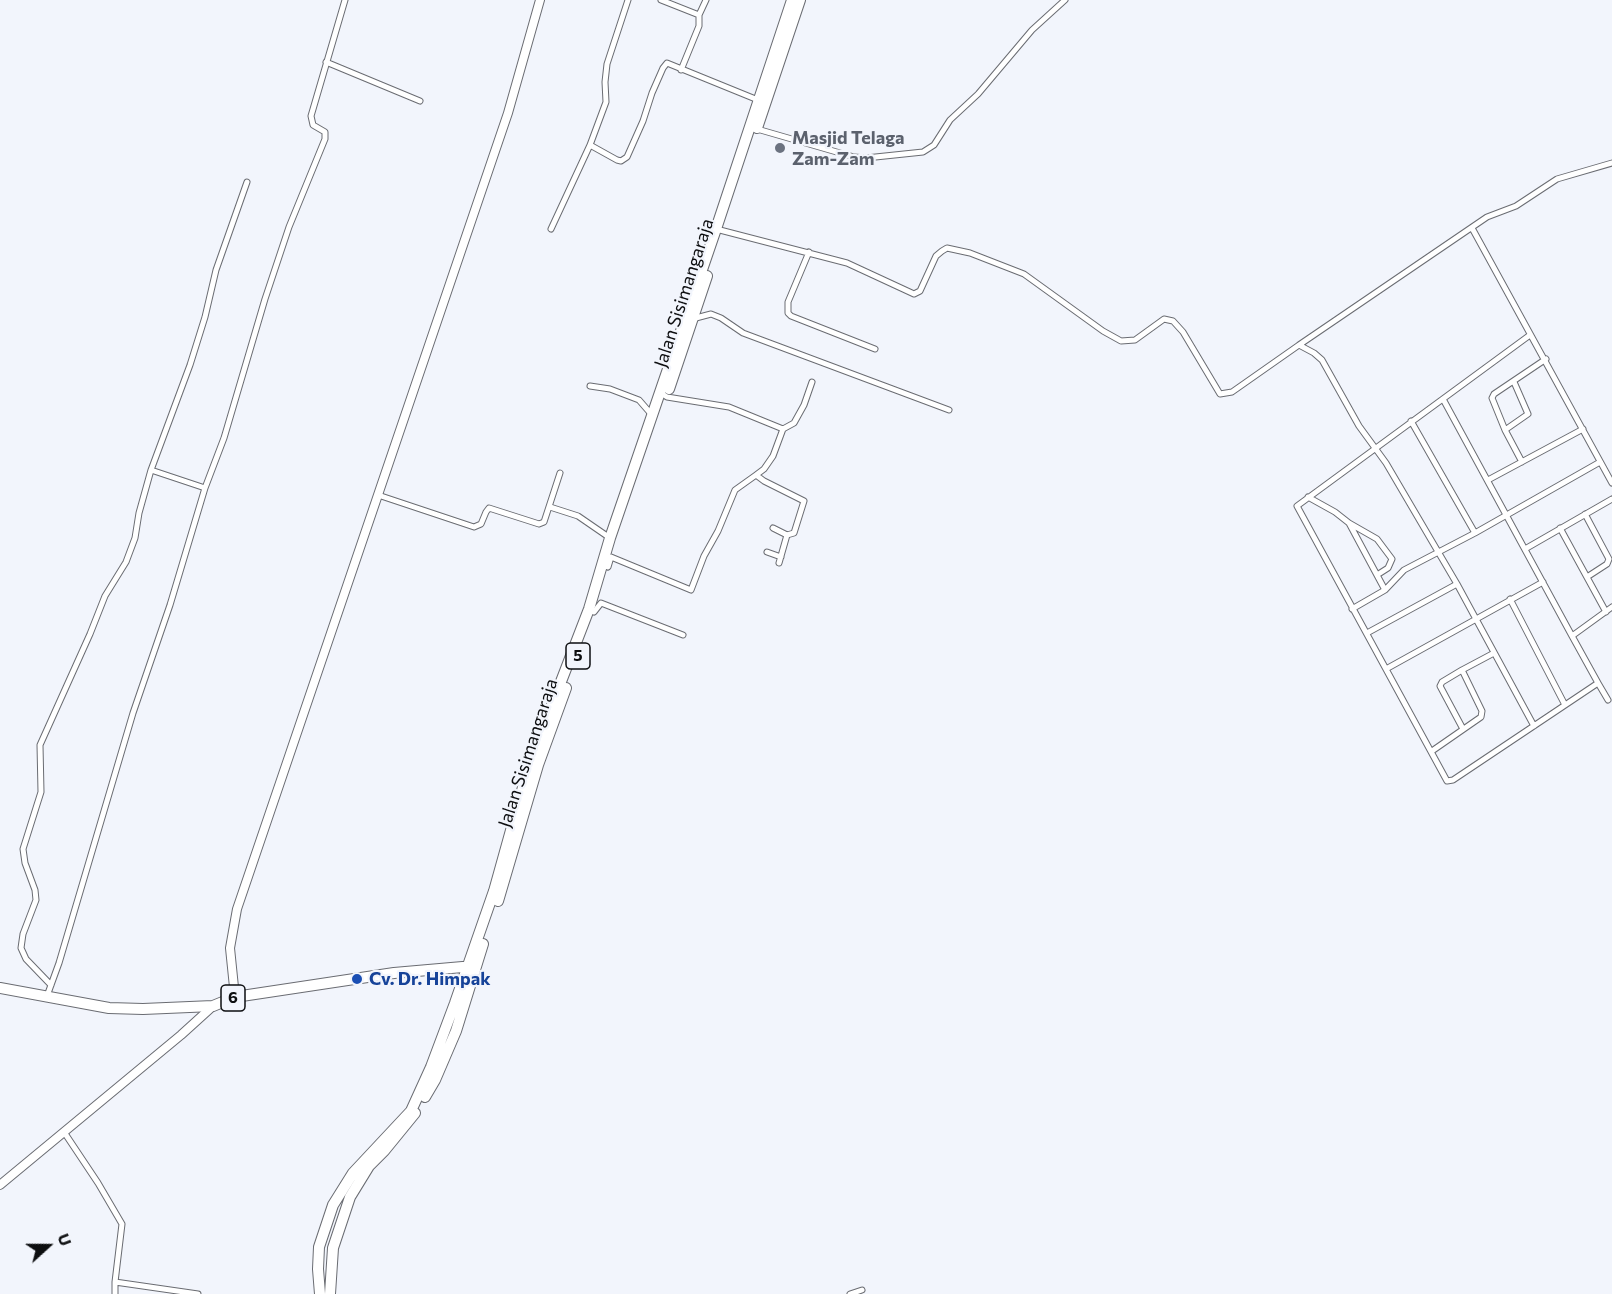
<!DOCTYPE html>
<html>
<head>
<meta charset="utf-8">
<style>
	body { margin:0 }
	#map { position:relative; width:1612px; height:1294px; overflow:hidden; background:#f2f5fc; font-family:Commissioner,sans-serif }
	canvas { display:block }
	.north { position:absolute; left:18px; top:1216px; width:60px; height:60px; -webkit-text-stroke:4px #f2f5fc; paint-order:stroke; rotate:69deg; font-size:16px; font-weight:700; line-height:24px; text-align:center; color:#0d0e10 }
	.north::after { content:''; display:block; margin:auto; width:21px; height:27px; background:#0d0e10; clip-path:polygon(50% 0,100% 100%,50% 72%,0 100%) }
</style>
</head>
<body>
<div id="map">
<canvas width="1612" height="1294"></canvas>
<div class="north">U</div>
</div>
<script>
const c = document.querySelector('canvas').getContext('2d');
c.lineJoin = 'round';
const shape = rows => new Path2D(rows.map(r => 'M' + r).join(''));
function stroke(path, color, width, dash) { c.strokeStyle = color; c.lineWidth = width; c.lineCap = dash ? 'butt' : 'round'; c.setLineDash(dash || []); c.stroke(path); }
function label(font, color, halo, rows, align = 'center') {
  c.font = font + ' Commissioner,sans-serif'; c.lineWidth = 4.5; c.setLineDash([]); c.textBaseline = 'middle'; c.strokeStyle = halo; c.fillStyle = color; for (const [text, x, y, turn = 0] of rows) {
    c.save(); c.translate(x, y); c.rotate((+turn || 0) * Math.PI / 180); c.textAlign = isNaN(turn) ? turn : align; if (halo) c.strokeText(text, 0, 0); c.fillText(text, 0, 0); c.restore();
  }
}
const street = shape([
	[661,0,699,15,699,26,681,70],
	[699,15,706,0],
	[326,62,420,101],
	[757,129,854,157,866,158,923,152,934,145,950,120,978,94,1032,30,1065,0],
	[590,145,617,160,621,161,627,157,643,121,652,93,663,68,667,63,758,100],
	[1472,228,1612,483],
	[551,229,590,145,606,102,605,82,607,64,628,0],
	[716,229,847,263,914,294,920,291,936,256,942,251,947,248,970,253,1024,274,1103,331,1121,341,1135,340,1164,319,1173,321,1183,332,1220,394,1232,392,1299,345,1314,353,1322,360,1359,426,1386,463,1457,584,1534,726],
	[809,252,788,302,788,313,791,316,875,349],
	[692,319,711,314,721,318,743,333,949,410],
	[1530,335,1297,506,1447,781,1453,780,1598,683,1572,636,1612,607],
	[1299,345,1487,217,1516,206,1557,179,1612,163],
	[590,386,610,389,639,400,652,415],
	[661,393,667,397,729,407,783,429,794,423,804,405,812,382],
	[1443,399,1572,636],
	[1411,421,1475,533,1600,462],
	[1505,430,1528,414,1514,382],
	[1522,462,1505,430,1492,398,1494,394,1546,359],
	[151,470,205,488],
	[756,475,764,469,773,456,783,429],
	[1488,480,1583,429],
	[378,495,474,527,481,524,486,512,489,508,539,524,544,522,560,473],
	[1308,497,1335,512,1349,523,1385,590],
	[550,507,578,516,610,538],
	[1585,514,1609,559,1607,564,1587,577],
	[1349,523,1377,539,1392,559,1388,568,1377,575],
	[773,528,787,535],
	[1560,528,1606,612],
	[1525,549,1612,499],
	[767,552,781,557],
	[602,564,608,567,611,557,691,590,704,556,718,531,735,490,756,475,764,481,804,501,794,533,787,535,779,563],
	[1510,599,1565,705],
	[589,609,594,612,601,603,683,635],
	[1352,609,1385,590,1404,570,1475,533],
	[1367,633,1457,584],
	[1386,669,1543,582],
	[1462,670,1442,682,1440,686,1463,729],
	[1598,683,1608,700],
	[1432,751,1481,717,1482,711,1462,670,1494,653],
	[51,985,26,959,21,948,23,934,36,900,35,890,25,863,23,849,41,792,40,745,90,634,105,596,126,562,135,538,139,513,151,470,190,365,205,317,216,270,247,182],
	[47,996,59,963,133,713,170,605,205,488,224,438,265,299,289,227,325,139,325,132,313,125,311,116,345,0],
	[64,1132,98,1183,122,1224,115,1282,115,1294],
	[115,1282,198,1294],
	[850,1294,862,1290]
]);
const secondary = shape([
	[235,997,230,948,237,909,508,113,540,0],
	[0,1185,181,1035,213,1006]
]);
const highway = shape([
	[757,128,800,0],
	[669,389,707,276],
	[498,901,538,765,566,688],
	[0,988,109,1008,143,1009,213,1006,235,997,394,973,474,966],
	[425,1097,435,1080,456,1031,483,944],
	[320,1294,318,1269,319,1247,333,1205,353,1173,411,1111,431,1067,455,1003,494,891,530,762,589,609,610,538,716,229,792,0],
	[330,1294,333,1248,350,1197,369,1166,384,1151,415,1113]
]);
stroke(street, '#6a6c72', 7);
stroke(secondary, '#6a6c72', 10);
stroke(highway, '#6a6c72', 12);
stroke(street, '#fff', 5);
stroke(secondary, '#fff', 8);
stroke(highway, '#fff', 10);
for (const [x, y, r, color] of [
	[780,148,6,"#6b7280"],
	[357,979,6,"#1a4fb4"]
]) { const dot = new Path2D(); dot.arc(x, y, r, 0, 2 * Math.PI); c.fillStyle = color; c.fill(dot); stroke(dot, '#f2f5fc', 2); }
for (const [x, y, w] of [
	[578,656,24],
	[233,998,24]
]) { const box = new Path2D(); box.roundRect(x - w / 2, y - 13, w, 26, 4.5); c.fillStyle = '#f2f5fc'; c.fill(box); stroke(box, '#0d0e10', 1.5); }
label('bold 16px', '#0d0e10', null, [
	["5",578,656],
	["6",233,998]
]);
label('bold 18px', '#5b616d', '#f2f5fc', [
	["Masjid Telaga",792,138],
	["Zam-Zam",792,159]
], 'left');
label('18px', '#0d0e10', '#f2f5fc', [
	["Jalan Sisimangaraja",684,293,-72],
	["Jalan Sisimangaraja",528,753,-72]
]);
label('bold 18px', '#164399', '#f2f5fc', [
	["Cv. Dr. Himpak",369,979]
], 'left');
</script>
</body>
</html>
